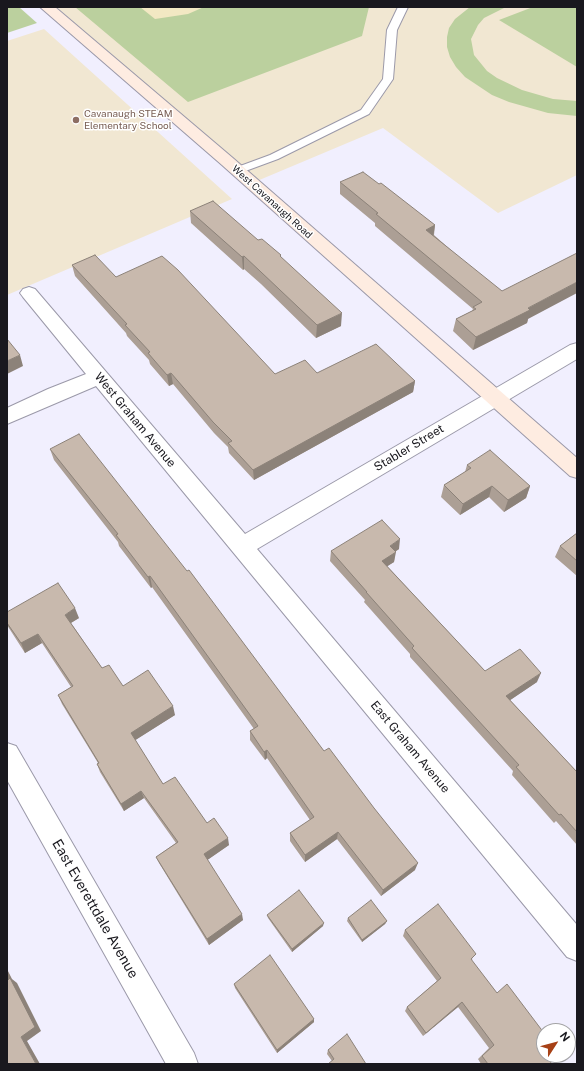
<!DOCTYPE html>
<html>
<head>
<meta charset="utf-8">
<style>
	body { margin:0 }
	#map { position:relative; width:584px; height:1071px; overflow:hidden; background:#f1effe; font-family:"Public Sans",sans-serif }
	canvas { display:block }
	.frame { position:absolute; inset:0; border:8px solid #19181e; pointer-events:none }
	.north { position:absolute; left:536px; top:1023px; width:40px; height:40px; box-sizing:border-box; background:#fff; border:1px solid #a3a3a5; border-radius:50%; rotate:54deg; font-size:11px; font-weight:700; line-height:16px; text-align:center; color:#19181e }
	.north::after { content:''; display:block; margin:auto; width:14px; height:18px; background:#a74116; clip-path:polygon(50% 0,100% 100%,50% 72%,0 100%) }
</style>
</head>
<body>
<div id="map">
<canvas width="584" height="1071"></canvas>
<div class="frame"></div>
<div class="north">N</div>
</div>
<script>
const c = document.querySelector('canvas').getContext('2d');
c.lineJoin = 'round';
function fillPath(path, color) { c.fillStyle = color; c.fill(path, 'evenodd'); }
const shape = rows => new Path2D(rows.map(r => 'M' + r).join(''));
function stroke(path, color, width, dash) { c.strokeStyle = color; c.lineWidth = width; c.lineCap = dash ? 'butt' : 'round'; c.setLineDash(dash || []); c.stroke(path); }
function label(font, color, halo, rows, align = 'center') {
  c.font = font + ' "Public Sans",sans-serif'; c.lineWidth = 3; c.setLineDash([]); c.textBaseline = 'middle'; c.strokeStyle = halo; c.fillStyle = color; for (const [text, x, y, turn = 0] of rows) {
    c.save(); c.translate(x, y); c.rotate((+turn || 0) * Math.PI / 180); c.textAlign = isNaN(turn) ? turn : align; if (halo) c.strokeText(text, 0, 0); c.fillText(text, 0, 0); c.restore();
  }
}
fillPath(shape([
	[56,7,577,7,577,175,498,213,383,128,257,181],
	[44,29,232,199,7,295,7,41]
]), '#f1e7d2');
fillPath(shape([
	[7,7,19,7,37,23,7,33],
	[75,7,369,7,362,36,188,102],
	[470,7,506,7,484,18,478,25,471,39,474,55,487,71,497,78,522,90,553,99,577,101,577,116,548,113,509,102,492,95,465,77,456,67,450,57,447,47,447,37,449,28,455,19],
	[533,7,577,7,577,67,499,20]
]), '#bbd09e');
fillPath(shape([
	[140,7,204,7,188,14,155,19]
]), '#f2e8c3');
const lane = shape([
	[398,7,408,7,397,30,393,79,369,114,278,159,240,173,232,173,230,171,232,169,270,155,361,110,383,79,387,30,398,7]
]);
const street = shape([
	[29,287,35,289,245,534,570,345,577,343,577,359,257,549,577,925,577,961,567,957,96,386,7,424,7,408,48,389,86,374,23,297,20,293,23,289,29,287],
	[7,743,16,746,194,1053,198,1064,166,1064,7,780,7,743]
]);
const secondary = shape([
	[40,7,55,7,234,159,577,458,577,478,570,476,222,165,40,7]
]);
stroke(lane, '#9b99a9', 2);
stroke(street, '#9b99a9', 2);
stroke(secondary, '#9b99a9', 2);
fillPath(lane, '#fff');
fillPath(street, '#fff');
fillPath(secondary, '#feece1');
fillPath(shape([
	[340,182,435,225,434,235,528,319,527,323,473,350,453,331,456,319,472,311,473,309,375,226,375,223,340,194],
	[190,211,258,240,281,257,341,326,316,338,261,284,244,269,243,270,191,223],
	[72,265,116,277,275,374,317,373,415,381,413,392,254,480,229,453,228,447,214,433,173,384,169,386,150,364,149,360,127,336,126,333,75,276],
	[50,449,324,751,415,870,381,896,337,839,305,862,290,841,290,833,310,820,267,758,265,760,250,740,250,731,254,729,152,587,151,588,119,546,118,542,54,460],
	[467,465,530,486,526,498,504,512,489,497,460,515,441,497,444,485,465,472],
	[577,533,577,576,555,557,560,546],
	[399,549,395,552,394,562,387,566,485,671,537,682,510,700,577,772,577,845,556,821,554,823,512,775,513,771,410,657,410,654,364,602,365,600,330,561,331,551],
	[7,612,79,618,71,623,102,668,123,686,175,715,135,740,163,784,207,823,229,845,207,860,243,920,209,945,159,863,156,857,176,843,144,798,124,811,100,772,97,764,98,763,62,704,58,695,71,687,42,643,25,653,7,625],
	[267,915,323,926,292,952,268,918],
	[348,918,387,921,385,924,362,942,347,921],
	[405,930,473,959,471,960,552,1064,481,1064,478,1059,489,1048,458,1007,423,1036,405,1011,407,1007,437,981,403,936],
	[234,984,314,1022,277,1053,235,988],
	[328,1050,366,1064,332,1061,327,1054]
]), '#ac9f95');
fillPath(shape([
	[435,225,433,238,426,230],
	[244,256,244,269,243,270,242,257],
	[577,282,577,293,528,319,527,323,473,350,476,337,528,308],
	[342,313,341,326,316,338,317,325],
	[20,355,23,366,7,374,7,361],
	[171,373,173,384,169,386,167,375],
	[415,381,413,392,254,480,253,470],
	[492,486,489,497,460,515,463,504],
	[530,486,526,498,504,512,508,500],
	[400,539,399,549,388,556,390,546],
	[396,552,394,562,380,571,382,561],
	[150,576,152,587,151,588,148,577],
	[75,608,79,618,69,624,65,615],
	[38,634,42,643,25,653,21,643],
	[541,673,537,682,503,705,506,696],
	[173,706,175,715,134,741,131,733],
	[267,750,267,758,265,760,264,752],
	[141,791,144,798,124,811,121,804],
	[338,832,337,839,305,862,305,855],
	[228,838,229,845,206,861,204,854],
	[418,863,415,870,381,896,383,890],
	[242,914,243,920,209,945,207,939],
	[387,921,385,924,362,942,362,940],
	[324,923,323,926,292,952,292,949],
	[7,969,12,979,17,983,41,1031,27,1041,40,1064,36,1064,21,1037,8,980,7,978],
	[462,1002,458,1007,423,1036,426,1033],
	[314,1019,314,1022,277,1053,277,1050]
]), '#8c8279');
const building = shape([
	[363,172,379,184,381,183,435,225,426,230,502,291,577,253,577,282,528,308,530,310,476,337,456,319,476,309,473,307,482,302,376,214,378,213,340,182,363,172],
	[213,201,258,240,262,239,281,255,280,256,342,313,317,325,261,272,244,256,242,257,190,211,213,201],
	[95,255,116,277,162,256,178,270,275,374,305,360,317,373,376,344,415,381,253,470,228,443,232,441,213,422,171,373,167,375,148,353,150,352,125,325,127,324,72,265,95,255],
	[7,339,20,355,7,361,7,339],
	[79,434,187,571,189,570,324,751,329,748,374,808,418,863,383,890,338,832,305,855,290,833,314,817,267,750,264,752,250,731,258,726,150,576,148,577,116,535,118,534,50,449,79,434],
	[490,450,530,486,508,500,492,486,463,504,444,485,471,468,467,465,490,450],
	[382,520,400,539,390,546,396,552,382,561,485,671,520,649,541,673,506,696,577,772,577,832,561,814,559,815,516,767,519,765,412,648,414,646,366,592,367,592,331,551,382,520],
	[577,533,577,561,560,546,577,533],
	[58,583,75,608,65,615,102,668,109,665,123,686,148,670,173,706,131,733,163,784,175,777,207,823,214,818,228,838,204,854,242,914,207,939,156,857,178,842,141,791,121,804,97,764,99,763,58,695,73,686,38,634,21,643,7,623,7,612,58,583],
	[299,890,324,923,292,949,267,915,299,890],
	[371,900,387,921,362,940,348,918,371,900],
	[438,904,476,954,471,959,497,993,507,984,544,1033,544,1046,541,1049,544,1053,544,1055,545,1055,552,1064,488,1064,482,1056,494,1045,462,1002,426,1033,407,1007,441,978,405,930,438,904],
	[270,955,314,1019,277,1050,234,984,270,955],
	[7,978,8,980,10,978,35,1027,21,1037,36,1064,7,1064,7,978],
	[347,1034,366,1064,328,1064,334,1059,328,1050,347,1034]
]);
fillPath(building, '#c8b9ad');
stroke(building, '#8c8279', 1);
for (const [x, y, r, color] of [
	[76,120,4,"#8d6e63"]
]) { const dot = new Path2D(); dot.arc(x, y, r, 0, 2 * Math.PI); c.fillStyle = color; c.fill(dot); stroke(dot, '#fff', 1.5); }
label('10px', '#785e54', '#fff', [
	["Cavanaugh STEAM",84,114],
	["Elementary School",84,126]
], 'left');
label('10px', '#19181e', '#fff', [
	["West Cavanaugh Road",272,202,42]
]);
label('12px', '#19181e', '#fff', [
	["West Graham Avenue",135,420,50],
	["Stabler Street",409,448,-31],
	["East Graham Avenue",410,747,50]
]);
label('14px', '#19181e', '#fff', [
	["East Everettdale Avenue",95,909,60]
]);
</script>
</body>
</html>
